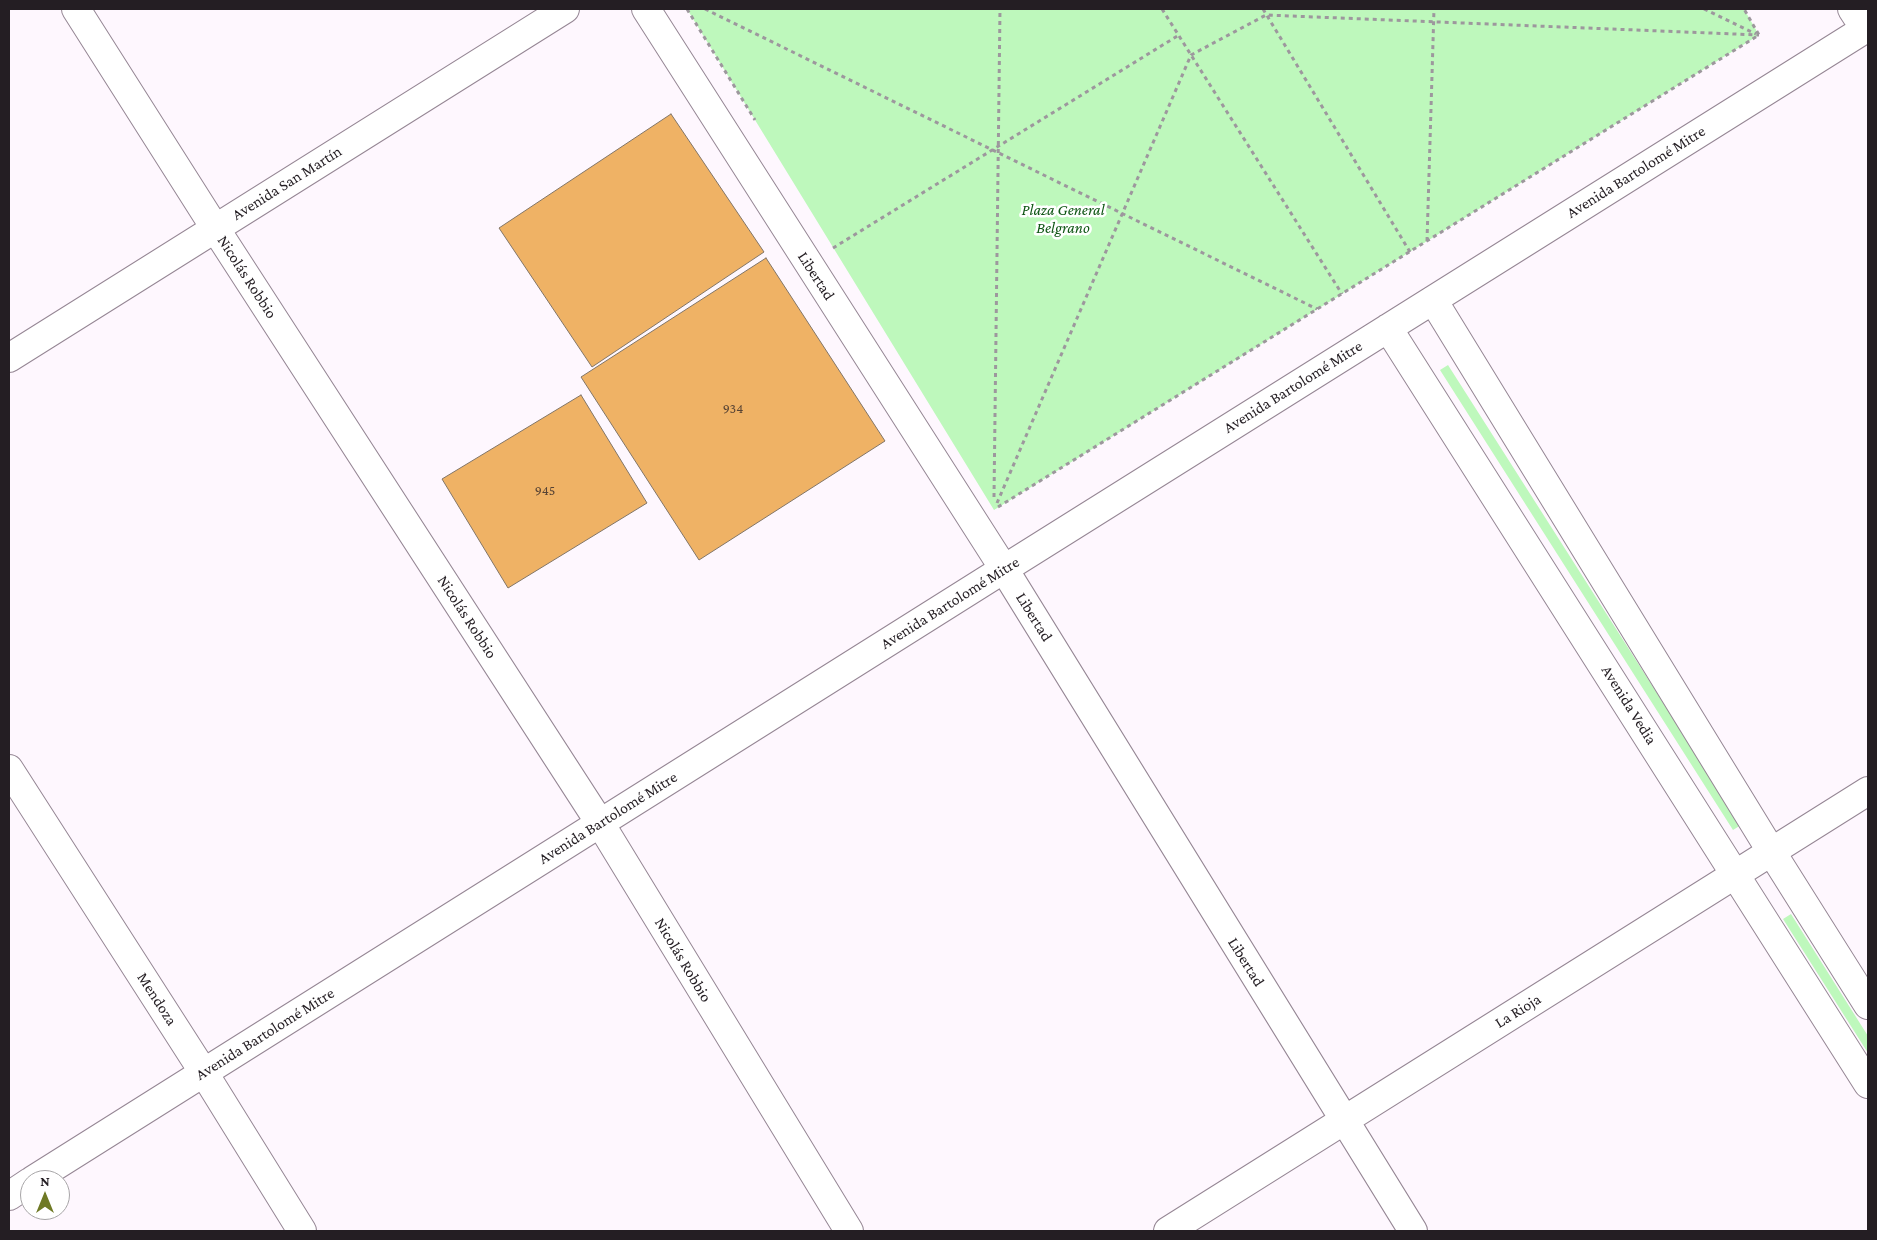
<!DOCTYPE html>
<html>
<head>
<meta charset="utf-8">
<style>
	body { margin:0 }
	#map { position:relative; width:1877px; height:1240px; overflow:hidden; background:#fef7fe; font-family:"Crimson Pro",serif }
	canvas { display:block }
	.frame { position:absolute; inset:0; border:10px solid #241e23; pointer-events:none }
	.north { position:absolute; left:20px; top:1170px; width:50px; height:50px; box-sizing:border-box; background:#fff; border:1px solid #a7a5a7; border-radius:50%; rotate:0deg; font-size:14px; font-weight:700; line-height:20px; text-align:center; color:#241e23 }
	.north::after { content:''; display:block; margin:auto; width:18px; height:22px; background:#6f7925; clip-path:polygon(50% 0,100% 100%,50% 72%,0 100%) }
</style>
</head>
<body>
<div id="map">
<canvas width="1877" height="1240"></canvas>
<div class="frame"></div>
<div class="north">N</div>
</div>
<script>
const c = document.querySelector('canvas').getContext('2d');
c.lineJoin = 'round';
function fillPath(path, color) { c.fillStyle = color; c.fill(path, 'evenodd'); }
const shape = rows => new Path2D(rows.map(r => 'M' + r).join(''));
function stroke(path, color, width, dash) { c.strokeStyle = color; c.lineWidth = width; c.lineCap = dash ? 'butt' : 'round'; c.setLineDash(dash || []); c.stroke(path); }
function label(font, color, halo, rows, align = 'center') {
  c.font = font + ' "Crimson Pro",serif'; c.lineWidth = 5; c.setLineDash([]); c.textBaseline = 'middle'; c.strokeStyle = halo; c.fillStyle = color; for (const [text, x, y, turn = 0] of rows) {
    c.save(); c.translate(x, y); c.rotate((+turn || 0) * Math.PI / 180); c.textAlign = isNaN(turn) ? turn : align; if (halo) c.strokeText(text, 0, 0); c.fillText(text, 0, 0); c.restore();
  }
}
fillPath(shape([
	[687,9,1744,9,1759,35,994,510],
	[1448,365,1741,825,1733,830,1440,370],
	[1791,914,1868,1036,1868,1053,1783,919]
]), '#bef8bc');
const building = shape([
	[671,114,764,252,592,367,499,228,671,114],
	[766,258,885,441,699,560,581,377,766,258],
	[581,395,647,503,508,588,442,479,581,395]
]);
fillPath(building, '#efb265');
stroke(building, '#827567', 1);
const minor = shape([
	[76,9,215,228,600,823,849,1231],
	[1004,569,1413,1231],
	[9,769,204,1073,302,1231],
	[1168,1231,1868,791]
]);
const tertiary = shape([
	[9,358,565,9],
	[33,1180,1004,569],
	[9,1196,30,1182]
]);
const secondary = shape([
	[646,9,1004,569,1865,29,1852,9],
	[1433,300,1771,851,1868,1005],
	[1388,328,1868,1084]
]);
stroke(minor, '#958694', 30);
stroke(tertiary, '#958694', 30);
stroke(secondary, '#958694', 30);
stroke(shape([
	[687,9,755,120],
	[705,9,1317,309],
	[1162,9,1342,294],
	[1263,9,1410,252],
	[1704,9,1756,34],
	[1427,241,1434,9],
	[833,248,1179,35],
	[994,497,1000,9],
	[997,503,1191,55,1266,15,1759,35],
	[998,507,1759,35,1744,9]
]), '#9d979d', 3, [4, 4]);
stroke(minor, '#fff', 28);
stroke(tertiary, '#fff', 28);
stroke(secondary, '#fff', 28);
label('14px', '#574334', null, [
	["934",733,409],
	["945",545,491]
]);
label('16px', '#241e23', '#fff', [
	["Avenida Bartolomé Mitre",1636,172,-32],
	["Avenida San Martín",287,183,-32],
	["Libertad",816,276,57],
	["Nicolás Robbio",247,277,57],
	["Avenida Bartolomé Mitre",1293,387,-32],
	["Avenida Bartolomé Mitre",950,603,-32],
	["Nicolás Robbio",467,617,57],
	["Libertad",1034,617,58],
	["Avenida Vedia",1629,705,58],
	["Avenida Bartolomé Mitre",608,818,-32],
	["Nicolás Robbio",683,960,59],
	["Libertad",1246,962,58],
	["Mendoza",157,999,57],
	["La Rioja",1518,1011,-32],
	["Avenida Bartolomé Mitre",265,1034,-32]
]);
label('italic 16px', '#0f5614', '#fff', [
	["Plaza General",1063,210],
	["Belgrano",1063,228]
]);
</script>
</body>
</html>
